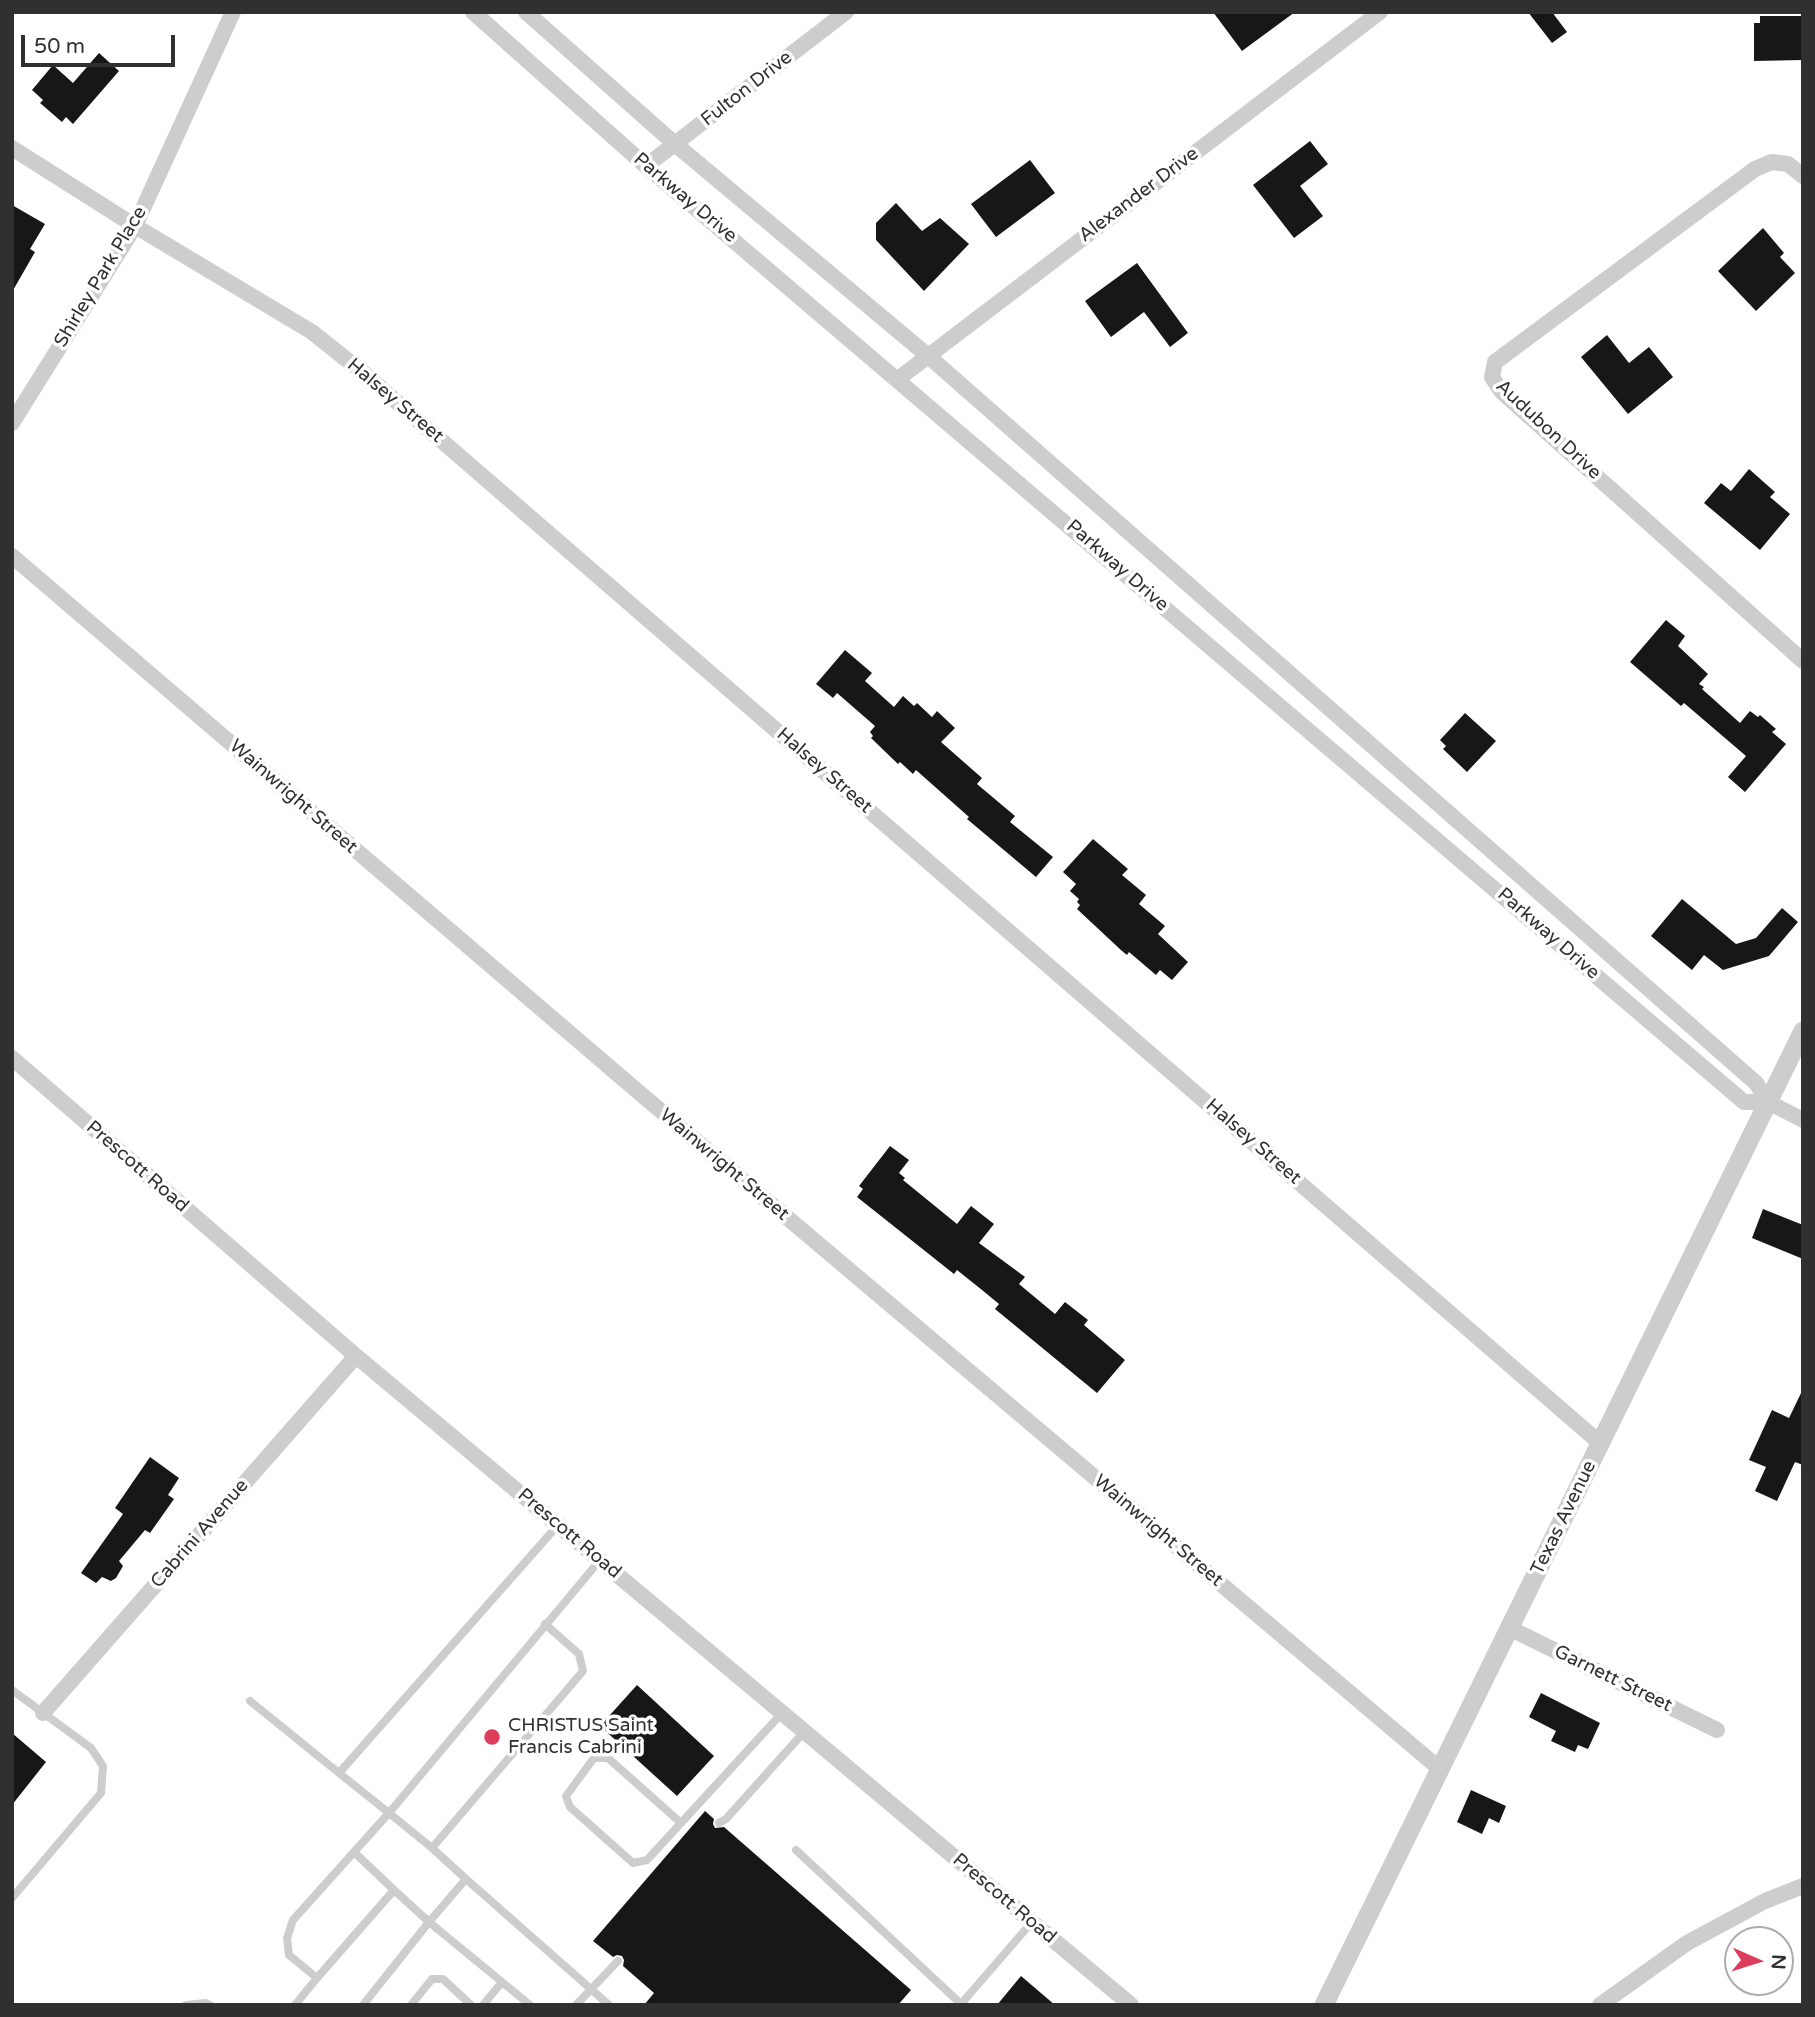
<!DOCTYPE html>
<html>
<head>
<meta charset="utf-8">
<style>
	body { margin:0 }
	#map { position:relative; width:1815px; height:2017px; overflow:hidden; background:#fff; font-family:"Varela Round",sans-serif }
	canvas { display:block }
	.frame { position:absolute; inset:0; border:14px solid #303030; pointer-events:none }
	.north { position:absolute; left:1724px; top:1926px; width:70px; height:70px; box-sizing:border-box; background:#fff; border:2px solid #acacac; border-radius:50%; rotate:93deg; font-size:19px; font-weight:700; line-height:28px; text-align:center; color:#303030 }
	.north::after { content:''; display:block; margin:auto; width:24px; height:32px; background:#de3c5b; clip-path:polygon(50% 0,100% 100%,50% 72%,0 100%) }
	.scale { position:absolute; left:21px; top:35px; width:154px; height:32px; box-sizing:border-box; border:4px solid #303030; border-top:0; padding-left:9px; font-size:21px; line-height:24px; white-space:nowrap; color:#303030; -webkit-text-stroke:5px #fff; paint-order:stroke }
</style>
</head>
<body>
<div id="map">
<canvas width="1815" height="2017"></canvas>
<div class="frame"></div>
<div class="north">N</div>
<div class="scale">50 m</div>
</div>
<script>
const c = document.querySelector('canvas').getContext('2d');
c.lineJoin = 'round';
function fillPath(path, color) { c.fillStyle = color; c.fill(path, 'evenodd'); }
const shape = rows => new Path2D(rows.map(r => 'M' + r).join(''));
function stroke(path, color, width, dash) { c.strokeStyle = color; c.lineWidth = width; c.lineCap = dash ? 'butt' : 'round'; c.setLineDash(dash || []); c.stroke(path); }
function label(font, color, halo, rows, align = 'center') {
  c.font = font + ' "Varela Round",sans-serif'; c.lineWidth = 7; c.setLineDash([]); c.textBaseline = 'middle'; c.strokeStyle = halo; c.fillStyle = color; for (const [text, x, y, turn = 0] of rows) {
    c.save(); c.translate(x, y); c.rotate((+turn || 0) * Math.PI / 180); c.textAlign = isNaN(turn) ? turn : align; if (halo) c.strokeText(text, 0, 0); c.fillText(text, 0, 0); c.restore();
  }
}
fillPath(shape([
	[1213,12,1295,12,1242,51],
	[1528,12,1552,12,1567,32,1552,43],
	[1760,16,1803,16,1803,60,1754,61,1754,23,1760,23],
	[99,53,119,71,73,124,66,117,62,122,40,103,43,100,32,90,53,65,73,83],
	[1310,141,1328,164,1300,186,1323,216,1294,238,1253,185],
	[1030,160,1055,193,996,237,971,204],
	[896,203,922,231,940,218,969,244,924,291,876,240,876,223],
	[12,205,45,224,30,249,35,252,12,292],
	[1763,228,1784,253,1780,257,1795,273,1756,311,1718,271],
	[1137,263,1188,333,1170,347,1144,312,1111,337,1085,301],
	[1607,335,1629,363,1649,347,1673,377,1628,414,1581,357],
	[1749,469,1775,492,1770,497,1790,514,1760,550,1704,503,1721,483,1731,491],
	[1666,620,1685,636,1678,646,1708,674,1699,684,1704,687,1702,689,1740,723,1750,711,1758,717,1760,715,1776,729,1772,732,1786,744,1745,792,1728,777,1746,756,1684,703,1681,706,1630,662],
	[845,650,872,673,865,681,894,707,903,696,914,706,917,703,932,717,937,711,955,728,941,742,982,778,977,784,1015,816,1010,822,1053,857,1036,877,967,819,969,817,916,770,913,774,900,762,898,764,871,738,873,736,870,732,875,726,837,693,833,698,816,684],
	[1465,713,1496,741,1467,772,1443,749,1446,746,1440,740],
	[1093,839,1128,869,1122,875,1146,895,1139,904,1165,926,1158,934,1188,962,1172,980,1160,970,1156,975,1129,952,1127,955,1122,951,1077,909,1080,905,1077,902,1079,899,1070,891,1076,884,1063,872],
	[1682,899,1736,944,1756,938,1782,908,1798,922,1769,956,1723,970,1704,955,1692,970,1651,936],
	[890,1146,909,1160,899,1173,905,1178,903,1180,957,1224,971,1206,994,1224,979,1243,1025,1277,1019,1284,1055,1314,1065,1302,1088,1320,1084,1325,1125,1360,1097,1393,995,1309,999,1304,982,1290,957,1270,954,1274,857,1197,863,1189,859,1186],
	[1763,1209,1803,1225,1803,1259,1752,1238],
	[1803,1389,1803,1465,1795,1462,1777,1501,1755,1491,1766,1467,1749,1460,1772,1410,1789,1418],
	[150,1457,179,1478,168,1495,174,1499,150,1533,145,1530,119,1561,123,1566,116,1578,111,1581,102,1577,96,1583,81,1573,123,1514,115,1508],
	[637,1685,714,1756,677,1796,600,1726],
	[1541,1693,1600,1723,1588,1749,1578,1745,1575,1752,1551,1741,1556,1731,1529,1717],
	[12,1733,46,1762,12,1805],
	[1471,1790,1506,1806,1499,1823,1489,1818,1482,1834,1457,1822],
	[705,1811,714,1819,713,1824,715,1828,724,1827,911,1990,898,2005,644,2005,654,1993,623,1966,624,1960,622,1956,617,1955,613,1957,593,1941],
	[1021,1976,1055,2005,997,2005]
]), '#171717');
stroke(shape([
	[12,1690,91,1748,103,1766,101,1793,12,1898],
	[250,1701,339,1773,558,1525],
	[339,1773,389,1813,600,1560],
	[681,1823,608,1758,594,1758,566,1796,570,1807,633,1863,647,1860,681,1823,782,1713],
	[719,1823,726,1819,804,1732],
	[796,1850,961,2004,1032,1922],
	[466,1879,609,2005],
	[394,1890,429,1922,466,1879,432,1848],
	[317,1978,394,1890,354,1852],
	[186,2005,206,2003,210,2005],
	[295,2005,317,1978,289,1955,287,1938,293,1920,389,1813,432,1848,583,1671,579,1654,545,1624],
	[363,2005,429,1922,530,2005],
	[411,2005,432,1979,443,1979,471,2005],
	[483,2005,502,1982],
	[576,2005,618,1961]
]), '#cdcdcd', 8);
stroke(shape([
	[473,12,646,166,1744,1102,1768,1102,1803,1120],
	[526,12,675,144,927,355,1756,1083,1768,1102],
	[12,148,135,226,312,332,361,371,1600,1443],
	[646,166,846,12],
	[1803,176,1788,164,1772,162,1755,169,1495,362,1492,377,1501,391,1803,661],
	[898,379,1380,12],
	[12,423,135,226,233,12],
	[12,556,642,1095,1440,1769],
	[12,1058,356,1356,1131,2005],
	[1509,1628,1717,1730],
	[43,1713,356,1356],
	[1600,2005,1687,1943,1765,1901,1803,1886]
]), '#cdcdcd', 16);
stroke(shape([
	[1324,2005,1803,1031]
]), '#cdcdcd', 19);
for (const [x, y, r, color] of [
	[492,1737,9,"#de3c5b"]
]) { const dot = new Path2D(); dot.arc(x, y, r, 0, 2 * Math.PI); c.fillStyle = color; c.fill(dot); stroke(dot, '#fff', 2.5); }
label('19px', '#303030', '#fff', [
	["Fulton Drive",747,89,-38],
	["Alexander Drive",1139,195,-37],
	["Parkway Drive",685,198,40],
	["Shirley Park Place",101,277,-59],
	["Halsey Street",395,401,40],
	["Audubon Drive",1548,430,43],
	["Parkway Drive",1117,566,41],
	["Halsey Street",824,771,41],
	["Wainwright Street",293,797,41],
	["Parkway Drive",1548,934,41],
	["Halsey Street",1253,1142,41],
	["Wainwright Street",724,1165,40],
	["Prescott Road",137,1167,41],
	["Texas Avenue",1564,1518,-64],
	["Wainwright Street",1158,1531,40],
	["Cabrini Avenue",200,1534,-49],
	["Prescott Road",569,1534,40],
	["Garnett Street",1613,1679,26],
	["Prescott Road",1004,1899,40]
]);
label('19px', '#303030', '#fff', [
	["CHRISTUS Saint",508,1726],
	["Francis Cabrini",508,1748]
], 'left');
</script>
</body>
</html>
